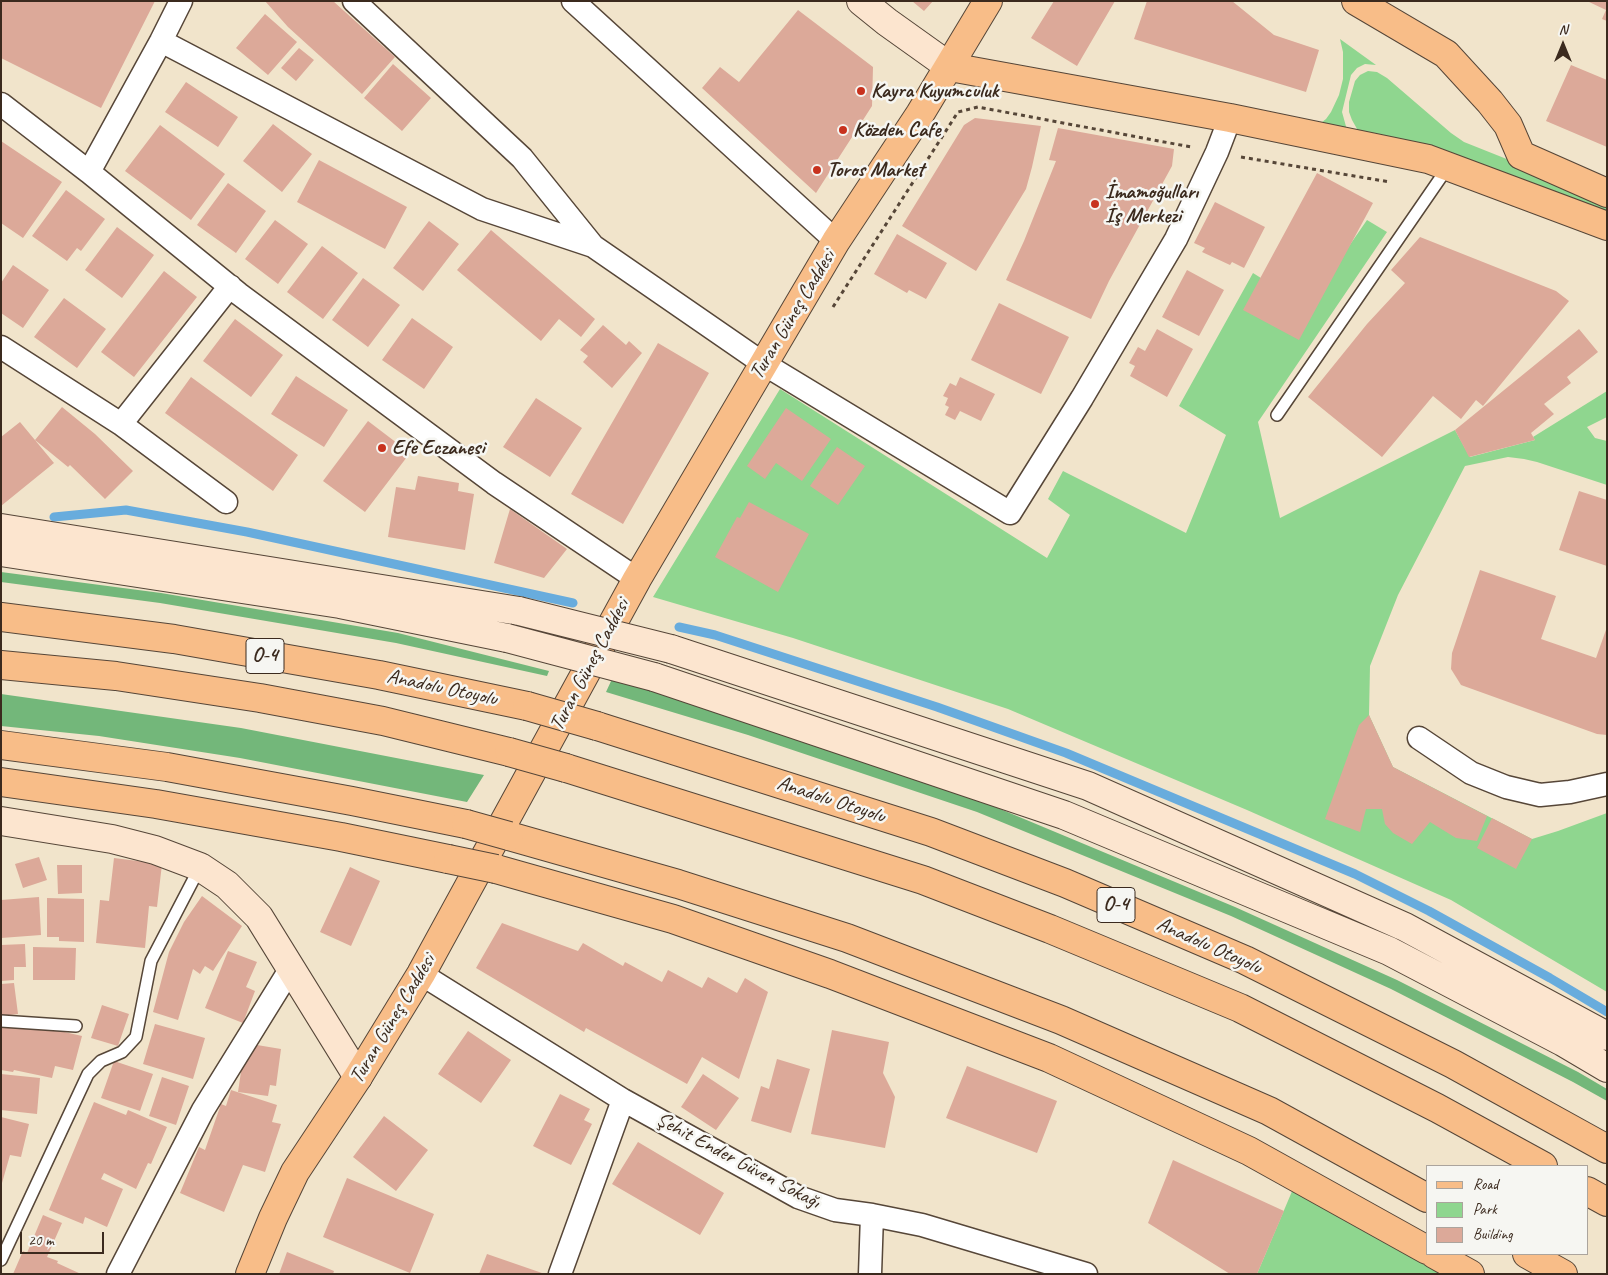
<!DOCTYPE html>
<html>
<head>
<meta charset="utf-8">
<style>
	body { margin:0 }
	#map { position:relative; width:1608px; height:1275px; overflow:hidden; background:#f1e4cb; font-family:Caveat,sans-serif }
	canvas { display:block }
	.frame { position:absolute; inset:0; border:2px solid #3b2a1e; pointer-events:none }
	.legend { position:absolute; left:1426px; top:1165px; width:162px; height:90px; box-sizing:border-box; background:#f6f6f2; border:1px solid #aba49d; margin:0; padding:6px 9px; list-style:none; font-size:15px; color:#3b2a1e }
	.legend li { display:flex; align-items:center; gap:10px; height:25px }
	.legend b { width:25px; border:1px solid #aba49d }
	.north { position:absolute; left:1538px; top:20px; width:50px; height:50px; -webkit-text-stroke:4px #f6f6f2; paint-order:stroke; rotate:0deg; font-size:14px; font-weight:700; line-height:20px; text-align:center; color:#3b2a1e }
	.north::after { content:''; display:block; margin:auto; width:18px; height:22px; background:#3b2a1e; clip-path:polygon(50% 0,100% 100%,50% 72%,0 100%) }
	.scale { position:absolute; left:20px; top:1232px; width:84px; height:22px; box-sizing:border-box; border:2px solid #3b2a1e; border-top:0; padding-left:6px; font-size:15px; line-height:18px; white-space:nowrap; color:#3b2a1e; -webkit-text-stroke:4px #f6f6f2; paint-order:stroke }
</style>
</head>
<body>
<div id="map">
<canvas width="1608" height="1275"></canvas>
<div class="frame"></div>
<ul class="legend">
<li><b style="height:6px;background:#f8bd88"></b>Road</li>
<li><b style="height:14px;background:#8fd68f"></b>Park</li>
<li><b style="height:14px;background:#dca999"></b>Building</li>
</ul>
<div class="north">N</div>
<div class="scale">20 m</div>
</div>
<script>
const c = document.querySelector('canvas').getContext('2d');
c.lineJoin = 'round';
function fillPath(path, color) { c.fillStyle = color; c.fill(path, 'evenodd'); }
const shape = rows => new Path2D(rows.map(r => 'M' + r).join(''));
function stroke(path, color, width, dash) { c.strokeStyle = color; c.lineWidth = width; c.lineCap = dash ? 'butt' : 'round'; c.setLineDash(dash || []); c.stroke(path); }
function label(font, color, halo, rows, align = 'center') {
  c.font = font + ' Caveat,sans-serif'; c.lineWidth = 5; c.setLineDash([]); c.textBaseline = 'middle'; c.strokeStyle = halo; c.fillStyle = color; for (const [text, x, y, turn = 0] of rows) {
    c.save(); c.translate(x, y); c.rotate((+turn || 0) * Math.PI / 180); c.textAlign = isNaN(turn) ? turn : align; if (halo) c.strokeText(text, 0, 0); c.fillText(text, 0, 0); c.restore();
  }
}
fillPath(shape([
	[1340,39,1376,65,1365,64,1357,68,1351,75,1342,112,1347,130,1317,126,1326,119,1331,112,1339,95,1343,79,1343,52],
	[1368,71,1377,72,1387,78,1451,133,1464,142,1607,199,1607,221,1361,136,1352,120,1349,112,1349,102,1355,81,1360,75],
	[1367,220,1387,232,1258,422,1280,518,1455,430,1470,457,1535,440,1533,437,1607,391,1607,417,1587,427,1595,438,1607,441,1607,485,1537,462,1524,459,1508,457,1465,466,1398,595,1370,666,1369,715,1393,767,1532,839,1558,831,1607,813,1607,992,1451,900,1247,810,1008,709,793,638,653,597,780,389,1047,558,1070,515,1048,499,1063,471,1186,533,1226,435,1179,406,1253,273,1307,307],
	[1293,1189,1446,1274,1257,1274]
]), '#8fd68f');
fillPath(shape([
	[1,572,161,593,398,633,549,671,547,676,396,643,160,603,1,582],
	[612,679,753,723,981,801,1235,907,1397,980,1578,1072,1607,1089,1607,1101,1573,1082,1391,989,1231,916,977,812,748,735,606,692],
	[1,694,241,728,484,775,467,802,240,758,99,736,1,726]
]), '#73b77a');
stroke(shape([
	[54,517,126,510,247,532,573,603],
	[679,627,715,635,937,707,1066,753,1355,874,1429,911,1550,978,1607,1012]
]), '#68acdd', 9);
fillPath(shape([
	[1,1,155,1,101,108,1,58],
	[265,1,333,1,395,57,362,94,288,27],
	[912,1,933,1,924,11],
	[1054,1,1115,1,1077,66,1031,38],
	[1147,1,1232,1,1274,35,1319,50,1306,92,1134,39],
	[1587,1,1607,1,1607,21,1602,19,1606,10],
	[798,10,873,67,872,106,816,193,702,88,720,67,739,82],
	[265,14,297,42,268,75,236,48],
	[299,48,314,60,296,81,281,68],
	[393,64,431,98,402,131,364,98],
	[1571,65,1607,80,1607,147,1546,121],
	[186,82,238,117,218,147,165,112],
	[975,118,1041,126,1032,167,1026,189,976,271,902,226,964,125],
	[273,124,312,154,282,192,243,161],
	[160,125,225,174,191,220,125,171],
	[1058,128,1174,149,1172,166,1109,281,1091,319,1006,280,1024,241,1056,161,1049,160],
	[1,141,62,182,23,238,1,223],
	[319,160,407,207,385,249,297,202],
	[1317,173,1373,203,1299,340,1243,310],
	[228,183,266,211,236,253,197,225],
	[66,190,105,219,81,251,77,248,67,261,32,236],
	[1215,202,1265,227,1244,268,1232,262,1230,265,1202,252,1205,248,1194,243],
	[275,220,308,244,278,284,245,259],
	[429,221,459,244,423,291,393,268],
	[117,227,154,255,122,298,85,270],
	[491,230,595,319,581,337,559,319,541,341,457,270],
	[897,234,947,263,926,299,909,290,907,293,874,274],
	[1420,237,1556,291,1569,301,1483,406,1476,400,1461,419,1433,396,1382,457,1308,397,1367,324,1405,283,1391,270],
	[322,246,358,273,323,319,287,292],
	[13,265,49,290,23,328,1,313,1,283],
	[1187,270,1224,290,1199,336,1162,317],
	[164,271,197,297,134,377,101,352],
	[363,278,400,305,368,347,332,320],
	[64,298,106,329,77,368,34,337],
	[999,303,1069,337,1041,394,971,360],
	[412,318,453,347,424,389,382,360],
	[235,319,283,355,251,397,203,361],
	[603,325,626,345,629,341,642,353,612,388,583,362,588,356,580,350],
	[1157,329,1193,349,1167,397,1130,376,1135,366,1129,363,1138,347,1145,351],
	[1579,329,1598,352,1567,377,1571,383,1544,404,1554,414,1531,433,1535,440,1469,457,1455,430],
	[658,343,709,373,623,524,571,494],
	[296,376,348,410,324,447,271,414],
	[191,377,298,455,273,491,165,413],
	[960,377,995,394,981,421,960,411,955,420,945,415,949,407,945,405,948,398,943,396,950,383,956,386],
	[536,398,582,428,550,477,503,447],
	[62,407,95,434,133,471,105,499,70,465,68,467,35,440],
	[786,408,831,439,802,481,776,463,765,479,747,466],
	[368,421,410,453,365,512,323,481],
	[20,422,54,463,1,506,1,437],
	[837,447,865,466,838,505,810,486],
	[418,476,459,483,458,491,474,494,465,550,388,537,396,487,415,490],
	[1579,491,1607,500,1607,566,1559,550],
	[749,502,809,534,778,592,715,557,737,517,740,518],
	[510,509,567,549,544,578,494,563],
	[1480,570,1556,596,1541,639,1596,658,1607,627,1607,735,1597,734,1461,685,1451,669,1452,653],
	[1369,715,1393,767,1487,816,1477,841,1456,838,1430,822,1412,844,1393,833,1385,824,1382,809,1366,809,1360,832,1325,819,1359,725],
	[1492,818,1532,839,1516,869,1477,848],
	[39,857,47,880,23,888,15,864],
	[114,858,162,864,157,907,149,906,145,948,96,943,100,900,109,901],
	[57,865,82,865,82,893,58,894],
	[350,867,380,881,351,946,320,932],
	[202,896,242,926,213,971,205,966,200,974,193,969,178,1020,153,1012,169,952,184,922],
	[39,897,41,935,1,938,1,900],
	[47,898,84,899,84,942,59,941,59,937,47,937],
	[502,923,578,951,583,943,623,966,625,962,662,982,668,970,702,988,708,977,737,993,745,978,768,992,739,1079,702,1057,687,1084,586,1028,584,1032,476,968],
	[25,944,26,967,14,967,14,980,1,981,1,945],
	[33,947,76,948,75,980,33,980],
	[228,951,257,962,246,987,255,991,243,1023,205,1008],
	[14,983,18,1014,1,1016,1,984],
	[102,1005,129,1014,118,1046,91,1038],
	[1,1024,60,1031,82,1036,73,1070,55,1066,52,1078,14,1070,13,1072,1,1070],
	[155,1024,205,1038,193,1079,143,1064],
	[832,1030,889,1042,883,1073,895,1097,885,1148,811,1134],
	[468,1031,511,1060,481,1103,438,1074],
	[251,1044,281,1049,276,1086,270,1085,268,1096,238,1092,243,1058],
	[777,1059,810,1069,791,1133,751,1121,761,1086,769,1089],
	[114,1061,153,1074,140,1111,101,1098],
	[967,1066,1057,1101,1037,1153,946,1118],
	[1,1074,40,1078,37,1114,1,1110],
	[703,1074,739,1098,716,1130,681,1107],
	[162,1077,189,1086,176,1125,149,1116],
	[231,1090,277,1105,272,1122,281,1124,265,1172,243,1165,224,1212,180,1193,199,1147,205,1150,221,1104,226,1106],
	[560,1094,590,1109,584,1120,592,1124,571,1165,533,1146],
	[94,1102,126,1115,128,1110,167,1127,151,1164,148,1163,136,1189,104,1173,101,1179,123,1189,107,1227,85,1217,83,1224,49,1210],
	[384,1116,428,1150,396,1191,353,1157],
	[1,1117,29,1124,21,1157,10,1155,2,1183],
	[638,1142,724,1193,700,1235,612,1184],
	[1173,1160,1284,1211,1257,1274,1230,1274,1148,1223],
	[347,1178,434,1214,410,1273,323,1237],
	[43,1215,62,1223,47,1257,58,1261,57,1263,81,1274,13,1274,23,1251,27,1253],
	[287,1252,334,1271,333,1274,279,1274],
	[487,1254,542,1273,542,1274,479,1274]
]), '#dca999');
const lane = shape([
	[1277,415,1448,167],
	[1,1021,76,1026],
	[1,1260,88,1074,101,1061,122,1052,136,1037,151,961,200,867]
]);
const street = shape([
	[354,1,522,158,593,246,764,364,1010,513,1082,398,1176,239,1217,152,1230,118],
	[573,1,836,241],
	[161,41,482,209,593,246],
	[1,104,89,172,239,294,494,483,637,579],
	[89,172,161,41,181,1],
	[1,347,121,424,230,286],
	[121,424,226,502],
	[1419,738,1471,773,1506,787,1540,795,1570,792,1607,784],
	[421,974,623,1100,798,1197,835,1210,872,1215,922,1225,1086,1274],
	[118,1274,203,1110,291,968],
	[560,1274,623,1100],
	[870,1274,872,1215]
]);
const secondary = shape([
	[861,1,887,22,950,67],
	[1,528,519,611],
	[1,552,340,604,507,638],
	[671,649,1088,786,1405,927,1607,1036],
	[654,677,1064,815,1389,951,1563,1042,1607,1068],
	[1,821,112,839,155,850,200,867,227,885,259,917,358,1077]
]);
const primary = shape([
	[1356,1,1446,54,1490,102,1508,125,1521,155,1607,193],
	[950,67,1230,118,1428,159,1607,226],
	[1,745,167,767,352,801,466,824],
	[1,782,156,804,341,837,448,859],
	[509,836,678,884,847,938,1061,1020,1269,1111,1427,1198],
	[496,869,673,919,830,974,1049,1058,1249,1151,1427,1250],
	[1434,1254,1470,1274],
	[1527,1254,1563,1274],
	[250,1274,273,1218,295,1172,358,1077,421,974,637,579,836,241,920,114,988,1]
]);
const highway = shape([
	[1,617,174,639,379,675,527,706],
	[1,665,116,676,260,698,383,721,509,752],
	[597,726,931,832,1065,883,1245,960,1453,1064,1607,1149],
	[566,768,923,880,1050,929,1240,1008,1437,1108,1543,1166],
	[1587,1191,1607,1202]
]);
stroke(lane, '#564638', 14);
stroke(street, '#564638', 25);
stroke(secondary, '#564638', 30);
stroke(primary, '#564638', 30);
stroke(highway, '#564638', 30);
stroke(shape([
	[1241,157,1390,182],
	[833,307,958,112,978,107,1191,147]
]), '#564638', 3, [4, 4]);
stroke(lane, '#fff', 11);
stroke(street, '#fff', 22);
stroke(secondary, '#fce5cf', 28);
stroke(primary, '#f8bd88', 28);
stroke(highway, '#f8bd88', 28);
const secondaryBridge = shape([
	[519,611,671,649],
	[507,638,654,677]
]);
const primaryBridge = shape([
	[466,824,509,836],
	[448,859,496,869]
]);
const highwayBridge = shape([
	[527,706,597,726],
	[509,752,566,768]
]);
stroke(secondaryBridge, '#564638', 30, []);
stroke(primaryBridge, '#564638', 30, []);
stroke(highwayBridge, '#564638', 30, []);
stroke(secondaryBridge, '#fce5cf', 28);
stroke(primaryBridge, '#f8bd88', 28);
stroke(highwayBridge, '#f8bd88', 28);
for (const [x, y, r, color] of [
	[861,91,5,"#c8321e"],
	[843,130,5,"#c8321e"],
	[817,170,5,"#c8321e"],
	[1095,204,5,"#c8321e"],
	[382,448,5,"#c8321e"]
]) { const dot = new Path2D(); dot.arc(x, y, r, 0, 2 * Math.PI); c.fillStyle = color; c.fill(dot); stroke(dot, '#f6f6f2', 2); }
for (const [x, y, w] of [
	[265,656,38],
	[1116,905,38]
]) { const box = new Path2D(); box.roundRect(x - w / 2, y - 17.5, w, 35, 4); c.fillStyle = '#f6f6f2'; c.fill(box); stroke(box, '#3b2a1e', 1); }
label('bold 20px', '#3b2a1e', null, [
	["O-4",265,656],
	["O-4",1116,905]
]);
label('bold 21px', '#3b2a1e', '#f6f6f2', [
	["Kayra Kuyumculuk",871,91],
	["Közden Cafe",853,130],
	["Toros Market",827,170],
	["İmamoğulları",1105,192],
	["İş Merkezi",1105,216],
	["Efe Eczanesi",392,448]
], 'left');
label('21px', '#3b2a1e', '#f6f6f2', [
	["Turan Güneş Caddesi",793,315,-59],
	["Turan Güneş Caddesi",590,665,-62],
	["Anadolu Otoyolu",442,688,12],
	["Anadolu Otoyolu",831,800,18],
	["Anadolu Otoyolu",1209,946,24],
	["Turan Güneş Caddesi",393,1019,-59],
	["Şehit Ender Güven Sokağı",738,1161,28]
]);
</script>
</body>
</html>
